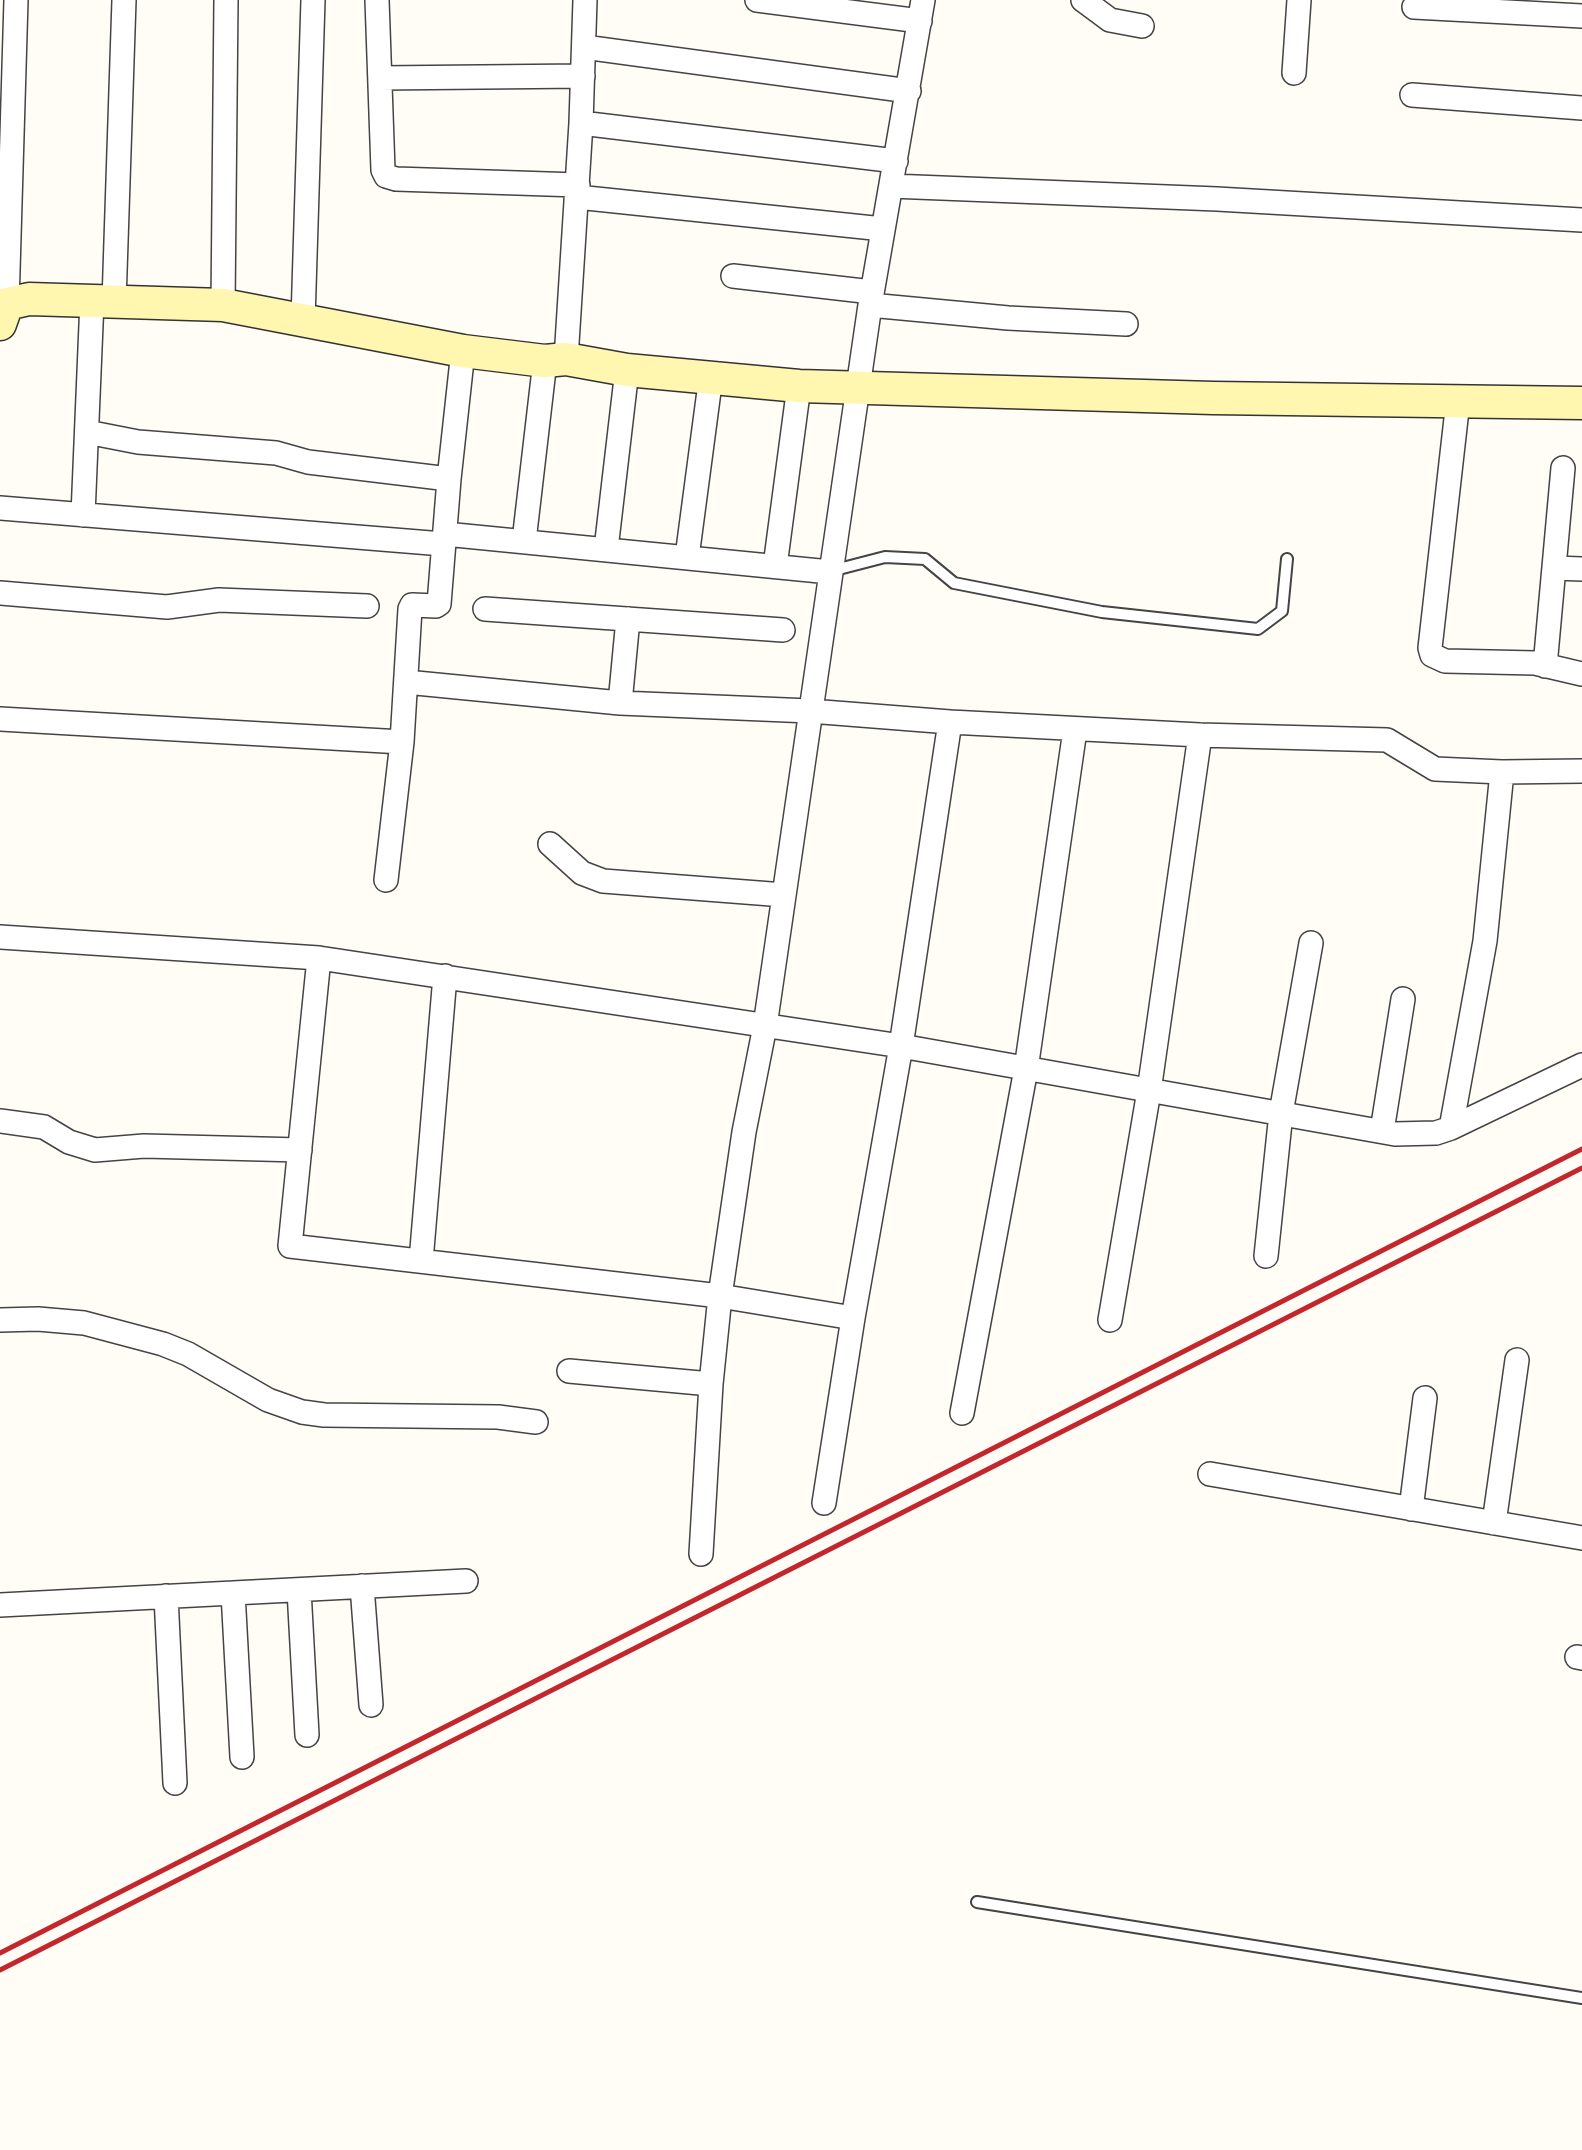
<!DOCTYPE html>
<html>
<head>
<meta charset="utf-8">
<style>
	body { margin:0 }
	canvas { display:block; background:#fffdf5 }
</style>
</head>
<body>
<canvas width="1582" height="2150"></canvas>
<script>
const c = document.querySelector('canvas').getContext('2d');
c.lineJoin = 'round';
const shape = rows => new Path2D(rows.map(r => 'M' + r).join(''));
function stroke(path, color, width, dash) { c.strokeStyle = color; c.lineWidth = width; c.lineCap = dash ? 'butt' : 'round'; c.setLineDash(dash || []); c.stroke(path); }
const lane = shape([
	[831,571,885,557,925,559,954,583,1102,612,1258,629,1282,611,1287,559],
	[977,1902,1582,1998]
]);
const street = shape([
	[377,0,383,170,386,176,396,179,578,185],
	[757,0,920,21],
	[1083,0,1110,20,1142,26],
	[1414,7,1582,16],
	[584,47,909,91],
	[1294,73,1299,0],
	[380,78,583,76],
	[1412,95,1582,108],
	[581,123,896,161],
	[891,186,1217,199,1582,220],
	[577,197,883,229],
	[733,276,872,292],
	[114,302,124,0],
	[7,304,16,0],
	[223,305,226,0],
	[870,305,1008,318,1126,324],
	[303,320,313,0],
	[566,359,581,123,585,0],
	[1458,401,1430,648,1432,655,1445,661,1535,663,1582,674],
	[449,479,463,351],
	[0,508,443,544],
	[83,515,92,301],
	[445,534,830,572],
	[524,541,545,361],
	[606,549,627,370],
	[687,557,711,376],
	[775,566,799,386],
	[1554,568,1582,569],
	[0,593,167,607,219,600,367,606],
	[485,609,783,630],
	[1545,666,1563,468],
	[406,682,620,703,810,711,950,722],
	[620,703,628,619],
	[0,719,402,742,410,609,412,605,436,606,439,604,449,479,308,462,276,453,138,442,87,432],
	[550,844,582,873,603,881,784,895],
	[386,880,402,742],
	[0,937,319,958,901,1046,1395,1134,1436,1133,1451,1128,1582,1065],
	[319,958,290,1246,720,1296,853,1318,901,1046,950,722,1200,735,1387,740,1435,769,1502,772,1582,771],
	[0,1121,44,1127,69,1142,95,1150,144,1146,300,1150],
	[1451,1128,1485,941,1502,772],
	[1382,1131,1403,999],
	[1266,1256,1281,1113,1311,943],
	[421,1261,445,976],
	[0,1320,38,1319,84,1323,163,1344,188,1354,268,1400,302,1412,324,1415,498,1417,536,1422],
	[1110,1320,1149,1091,1200,735],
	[569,1371,711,1384],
	[962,1413,1026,1069,1075,730],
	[1210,1474,1582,1538],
	[824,1503,853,1318],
	[1411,1509,1425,1398],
	[1494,1523,1517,1360],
	[701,1554,711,1384,720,1296,744,1132,765,1026,870,305,923,0],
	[362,1586,371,1705],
	[299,1590,307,1735],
	[233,1593,242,1757],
	[166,1596,175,1783],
	[0,1605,466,1581],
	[1577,1657,1582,1658]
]);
const secondary = shape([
	[0,324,7,304,29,299,223,305,463,351,545,361,566,359,627,370,799,386,1213,398,1582,403]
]);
stroke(lane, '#444', 14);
stroke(street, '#444', 26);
stroke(secondary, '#333', 35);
stroke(lane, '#fff', 10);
stroke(street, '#fff', 23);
stroke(secondary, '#fff6b0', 32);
stroke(shape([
	[0,1953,1582,1149],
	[0,1970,1582,1168]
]), '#c4262e', 5);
</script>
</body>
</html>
